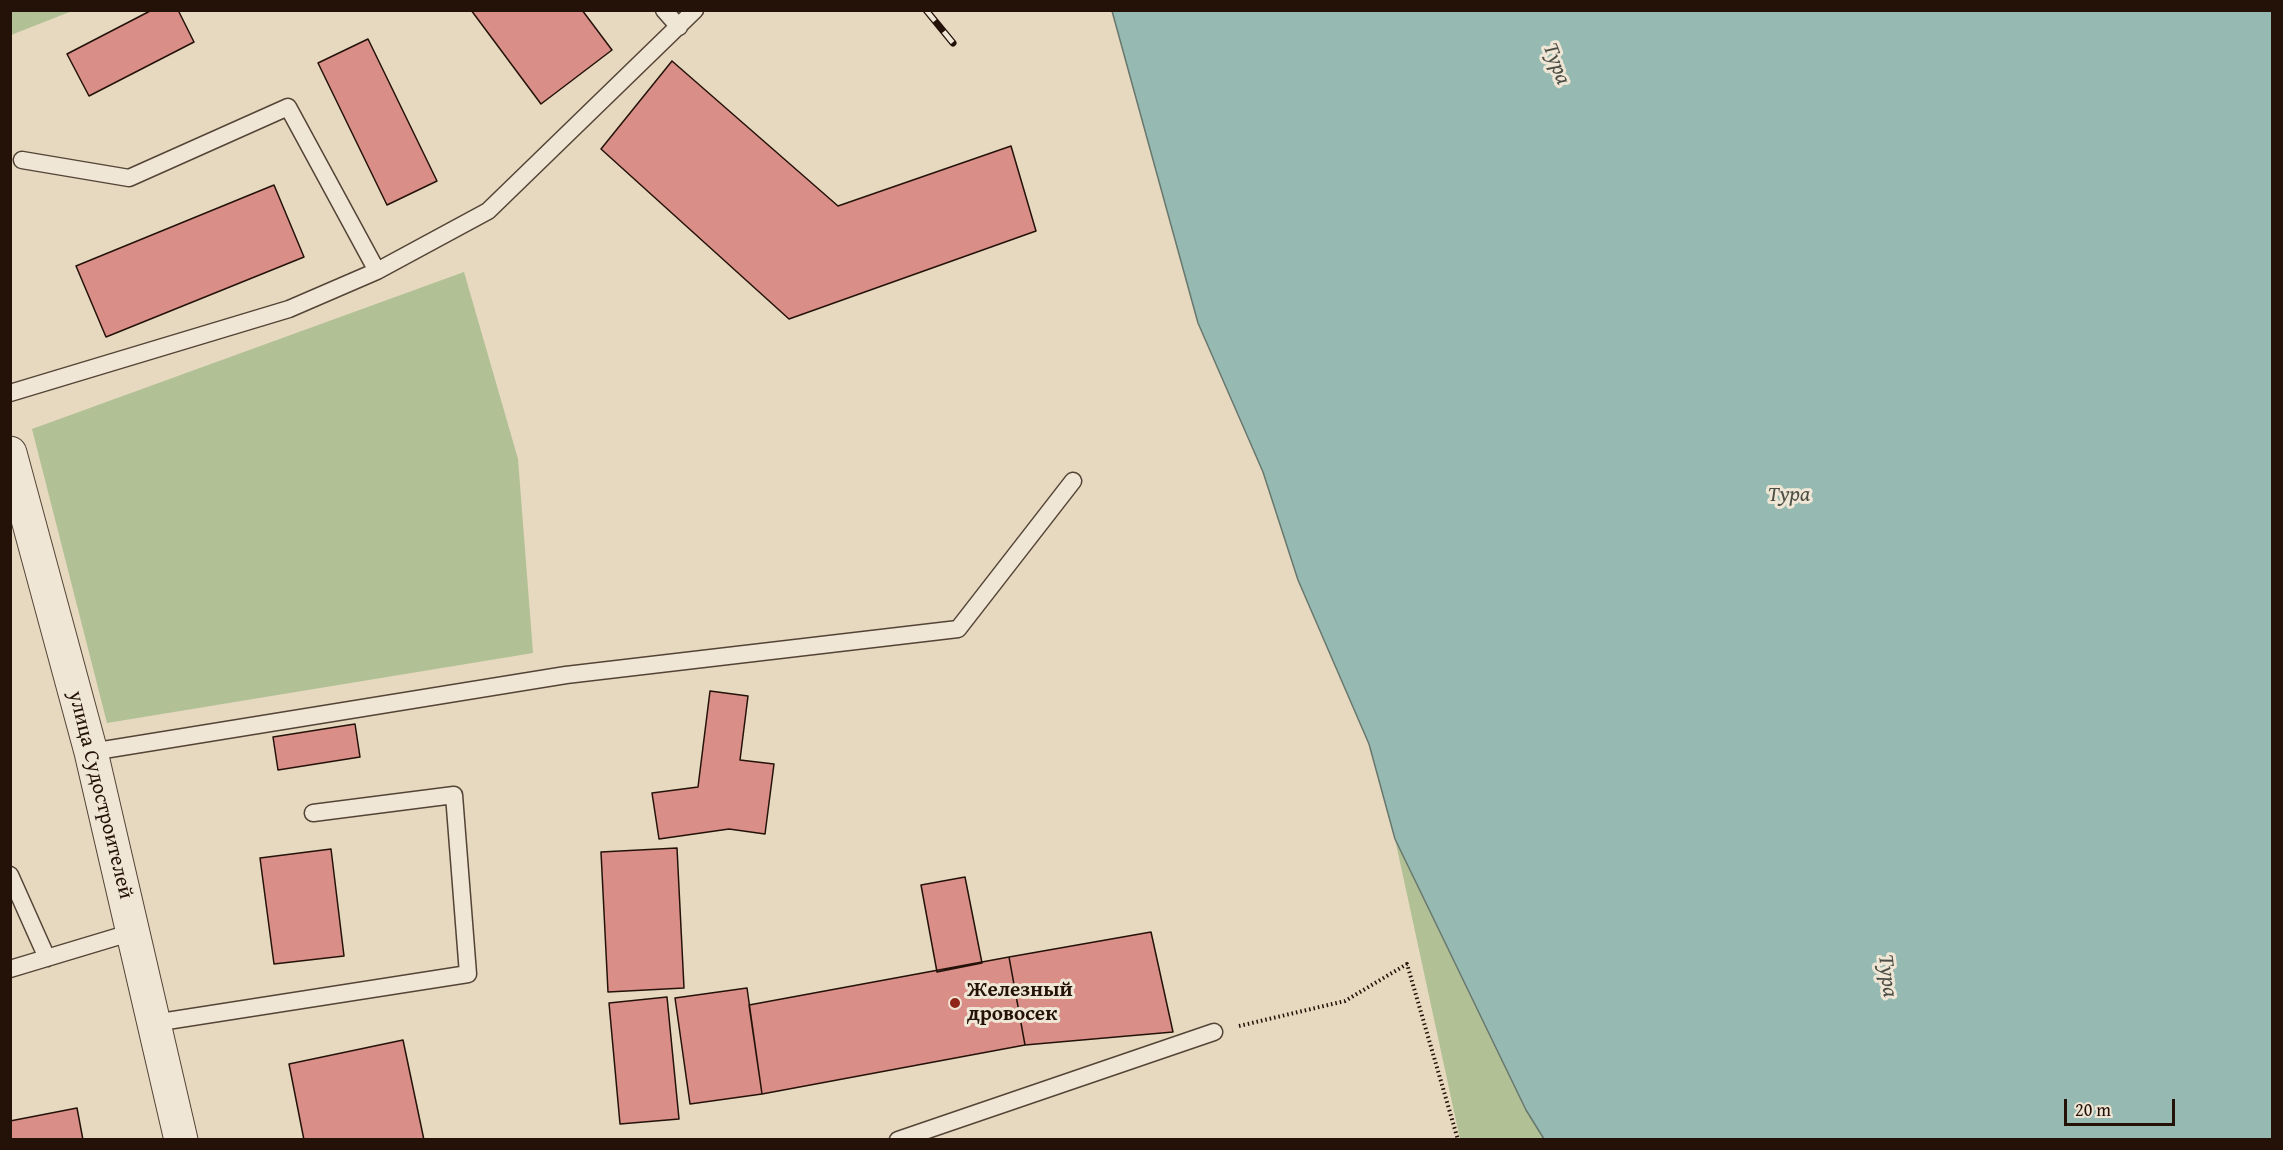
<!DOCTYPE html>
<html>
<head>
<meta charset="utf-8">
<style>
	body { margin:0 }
	#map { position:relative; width:2283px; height:1150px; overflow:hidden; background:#e6d9bf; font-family:"Gentium Book Plus",serif }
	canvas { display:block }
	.frame { position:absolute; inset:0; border:12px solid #241209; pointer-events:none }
	.scale { position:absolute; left:2064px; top:1099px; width:111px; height:27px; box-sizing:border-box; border:3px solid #241209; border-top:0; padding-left:8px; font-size:18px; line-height:21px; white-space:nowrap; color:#241209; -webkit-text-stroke:4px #efe6d5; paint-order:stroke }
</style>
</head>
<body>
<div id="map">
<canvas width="2283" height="1150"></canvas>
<div class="frame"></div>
<div class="scale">20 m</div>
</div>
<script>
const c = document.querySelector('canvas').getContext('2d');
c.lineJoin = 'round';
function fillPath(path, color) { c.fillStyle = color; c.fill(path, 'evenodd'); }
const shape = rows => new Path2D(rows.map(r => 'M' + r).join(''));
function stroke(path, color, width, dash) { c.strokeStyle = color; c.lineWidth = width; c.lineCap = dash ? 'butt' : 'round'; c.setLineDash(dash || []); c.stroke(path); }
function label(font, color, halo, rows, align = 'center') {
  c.font = font + ' "Gentium Book Plus",serif'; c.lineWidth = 6; c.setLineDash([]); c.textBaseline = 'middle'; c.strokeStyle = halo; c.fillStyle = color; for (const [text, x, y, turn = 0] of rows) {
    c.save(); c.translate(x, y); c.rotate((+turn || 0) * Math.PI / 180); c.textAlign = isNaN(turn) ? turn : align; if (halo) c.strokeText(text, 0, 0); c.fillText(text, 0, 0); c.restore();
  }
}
fillPath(shape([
	[11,10,72,10,72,11,11,35],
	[464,272,518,459,533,653,107,723,32,429],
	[1395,839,1526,1110,1544,1139,1460,1139]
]), '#b1c095');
const water = shape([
	[1112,11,2272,11,2272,1139,1544,1139,1526,1110,1395,839,1369,744,1298,580,1263,472,1198,323,1112,11]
]);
fillPath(water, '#96bab1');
stroke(water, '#68776e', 1.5);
const building = shape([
	[152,10,178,10,194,42,89,96,67,54,152,10],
	[471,10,582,10,612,50,541,104,471,10],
	[368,39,437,181,387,205,318,63,368,39],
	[672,61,838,206,1011,146,1036,231,789,319,601,149,672,61],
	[274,185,304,257,106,337,76,266,274,185],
	[710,691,748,696,740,760,774,764,765,834,729,829,659,839,652,793,698,787,710,691],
	[355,724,360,757,278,770,273,737,355,724],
	[677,848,684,988,608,992,601,852,677,848],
	[331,849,344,956,274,964,260,858,331,849],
	[965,877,982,963,937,972,921,885,965,877],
	[1151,932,1173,1032,1025,1045,1009,957,1151,932],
	[1009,957,1025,1045,762,1094,749,1005,1009,957],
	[747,988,762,1094,690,1104,675,998,747,988],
	[667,997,679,1119,620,1124,609,1003,667,997],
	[403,1040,424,1140,304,1140,289,1064,403,1040],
	[77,1108,83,1140,10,1140,10,1121,77,1108]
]);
fillPath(building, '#d98f88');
stroke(building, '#241209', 1.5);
const lane = shape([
	[664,10,679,27],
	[22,160,129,178,288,107,377,271],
	[10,393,289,309,377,271,488,211,695,10],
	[91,752,566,675,958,629,1073,481],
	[10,875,47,958],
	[10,969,133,932],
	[154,1023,468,974,454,795,313,813],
	[898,1140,1214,1032]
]);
const street = shape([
	[10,453,91,752,181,1140]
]);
stroke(lane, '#544436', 19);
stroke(street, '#544436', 35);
stroke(shape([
	[1239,1026,1345,1001,1407,964,1458,1140]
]), '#241209', 4, [1.5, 3]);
stroke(lane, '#efe6d5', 16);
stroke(street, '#efe6d5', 33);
const rail = shape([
	[926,10,953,43]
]);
stroke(rail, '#241209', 7);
stroke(rail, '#efe6d5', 4.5, [14]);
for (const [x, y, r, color] of [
	[955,1003,6,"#8f2418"]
]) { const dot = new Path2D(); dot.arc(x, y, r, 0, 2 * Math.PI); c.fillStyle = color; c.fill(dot); stroke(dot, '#efe6d5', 2); }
label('21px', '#241209', '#efe6d5', [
	["улица Судостроителей",100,795,76]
]);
label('bold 21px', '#241209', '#efe6d5', [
	["Железный",967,991],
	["дровосек",967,1015]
], 'left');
label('italic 22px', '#4c4d44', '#efe6d5', [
	["Тура",1556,64,69],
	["Тура",1789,495],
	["Тура",1887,976,83]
]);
</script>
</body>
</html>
